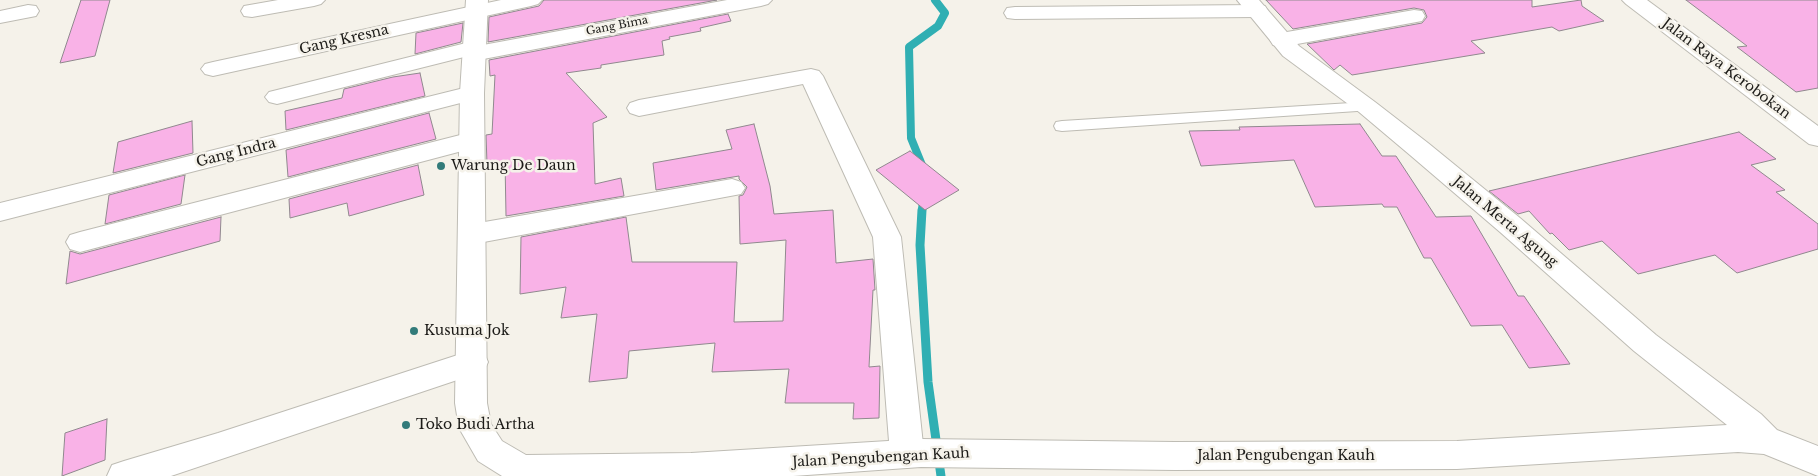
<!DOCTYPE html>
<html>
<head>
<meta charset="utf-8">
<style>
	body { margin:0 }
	canvas { display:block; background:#f5f2ea }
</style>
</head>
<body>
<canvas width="1818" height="476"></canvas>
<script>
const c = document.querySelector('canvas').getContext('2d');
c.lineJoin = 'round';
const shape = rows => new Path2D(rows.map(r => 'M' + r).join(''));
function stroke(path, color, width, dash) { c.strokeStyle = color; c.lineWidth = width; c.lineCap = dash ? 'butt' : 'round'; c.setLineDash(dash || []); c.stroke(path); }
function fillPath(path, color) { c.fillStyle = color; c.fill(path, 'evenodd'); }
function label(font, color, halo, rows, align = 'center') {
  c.font = font + ' "Libre Baskerville",serif'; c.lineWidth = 5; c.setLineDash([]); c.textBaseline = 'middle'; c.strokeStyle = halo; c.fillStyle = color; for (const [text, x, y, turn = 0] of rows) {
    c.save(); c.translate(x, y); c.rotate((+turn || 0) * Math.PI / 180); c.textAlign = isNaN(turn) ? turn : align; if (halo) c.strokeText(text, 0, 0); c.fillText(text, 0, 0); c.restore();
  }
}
stroke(shape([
	[924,170,911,138,909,47,938,26,945,13,935,0],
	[922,211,923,197]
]), '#30afb3', 8);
stroke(shape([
	[922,210,920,245,928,382,941,476]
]), '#30afb3', 9);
const building = shape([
	[81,0,110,0,95,56,60,63,81,0],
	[544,0,717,0,488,42,489,17,539,6,544,0],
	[1266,0,1532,0,1532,7,1581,0,1582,6,1604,21,1559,31,1552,27,1471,41,1485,53,1352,75,1340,65,1334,70,1307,44,1422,23,1427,17,1424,10,1414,8,1293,29,1266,0],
	[1686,0,1818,0,1818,88,1796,92,1737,47,1747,46,1686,0],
	[728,14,731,21,700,28,701,31,669,37,670,39,662,41,664,55,601,65,601,68,566,73,607,117,593,123,595,184,621,178,624,196,506,216,505,161,487,164,486,135,492,134,495,75,490,76,489,60,728,14],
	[463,23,461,42,415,54,416,33,463,23],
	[420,73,425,96,286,130,285,111,342,98,344,89,393,77,420,73],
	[429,113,436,139,288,177,286,150,429,113],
	[192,121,193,153,113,173,118,142,192,121],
	[754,124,770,186,774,214,833,210,836,263,873,259,875,290,873,290,869,367,880,366,879,418,853,419,854,403,785,403,789,369,712,372,715,343,629,351,627,378,589,382,597,314,561,318,566,287,520,294,521,237,626,217,632,262,737,262,734,322,783,321,786,240,740,244,739,196,743,195,747,187,739,179,739,176,656,190,653,163,732,149,726,130,754,124],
	[1360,124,1382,156,1396,156,1436,217,1471,216,1518,296,1524,296,1570,364,1529,368,1502,325,1471,326,1431,258,1424,258,1397,207,1384,207,1382,204,1315,207,1294,160,1201,166,1189,131,1240,130,1239,127,1360,124],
	[1739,132,1776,159,1751,165,1785,190,1776,192,1818,224,1818,249,1737,273,1715,255,1638,274,1602,241,1569,250,1552,233,1550,234,1529,211,1518,214,1489,191,1739,132],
	[910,151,959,190,925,210,876,170,910,151],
	[418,165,424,195,349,216,347,203,290,218,289,199,418,165],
	[185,175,181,204,105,224,109,195,185,175],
	[221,217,220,241,66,284,70,251,80,254,221,217],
	[107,419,105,460,62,476,65,433,107,419]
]);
fillPath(building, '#f9b2e7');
stroke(building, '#90898e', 1);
const lane = shape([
	[1367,102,1372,104,1375,107,1372,110,1062,131,1056,130,1054,126,1056,122,1062,121,1367,102]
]);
const street = shape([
	[278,0,325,0,321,4,314,6,252,17,244,16,241,11,244,6,278,0],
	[501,0,542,0,538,4,531,6,213,76,205,74,201,69,205,64,213,62,501,0],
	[727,0,772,0,768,4,761,6,473,61,464,57,277,104,269,102,265,97,269,92,474,41,483,45,727,0],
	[28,5,36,6,39,11,36,16,0,23,0,11,28,5],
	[1257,5,1265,6,1268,11,1265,16,1257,17,1015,19,1007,18,1004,13,1007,8,1015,7,1257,5],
	[1414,10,1422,11,1425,16,1422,21,1281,47,1273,45,1270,40,1273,35,1281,33,1414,10],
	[811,69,819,71,823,76,901,237,924,454,919,464,907,468,895,464,890,454,873,237,803,84,639,116,630,113,627,108,630,103,639,100,811,69],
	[472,86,480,88,484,93,480,98,0,221,0,203,472,86],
	[472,132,481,134,484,140,481,146,80,252,70,249,66,242,70,235,80,232,472,132],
	[732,179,741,182,745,188,741,194,473,244,463,241,459,234,463,227,473,224,732,179],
	[473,350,484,353,488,362,484,371,171,476,107,476,112,465,124,461,218,433,473,350]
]);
const secondary = shape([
	[466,0,488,0,484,93,487,403,491,424,502,441,526,455,691,453,921,439,1175,442,1457,441,1727,425,1634,351,1500,232,1410,155,1359,112,1283,56,1237,0,1259,0,1299,46,1375,102,1428,143,1520,218,1656,335,1761,414,1777,430,1818,446,1818,476,1764,454,1738,452,1457,469,1175,470,921,467,793,476,502,476,478,461,459,428,455,403,460,93,466,0]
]);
const primary = shape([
	[1622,0,1647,0,1818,126,1818,146,1809,144,1626,4,1622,0]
]);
stroke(lane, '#bebcb4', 2);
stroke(street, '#bebcb4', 2);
stroke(secondary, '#bebcb4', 2);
stroke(primary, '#bebcb4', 2);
fillPath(lane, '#fff');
fillPath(street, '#fff');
fillPath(secondary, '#fff');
fillPath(primary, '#fff');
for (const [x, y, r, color] of [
	[441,166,5,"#327b7a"],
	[414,331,5,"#327b7a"],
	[406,425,5,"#327b7a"]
]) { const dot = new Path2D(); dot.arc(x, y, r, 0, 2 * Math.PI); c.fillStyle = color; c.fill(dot); stroke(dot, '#f5f2ea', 2); }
label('11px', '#1c1b18', '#f5f2ea', [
	["Gang Bima",617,26,-11]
]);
label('14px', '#1c1b18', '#f5f2ea', [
	["Gang Kresna",344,40,-13],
	["Jalan Raya Kerobokan",1726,69,37],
	["Gang Indra",236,153,-14],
	["Jalan Merta Agung",1505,222,40],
	["Jalan Pengubengan Kauh",1286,456],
	["Jalan Pengubengan Kauh",881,458,-3]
]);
label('14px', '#1c1b18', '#f5f2ea', [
	["Warung De Daun",451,166],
	["Kusuma Jok",424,331],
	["Toko Budi Artha",416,425]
], 'left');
</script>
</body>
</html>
